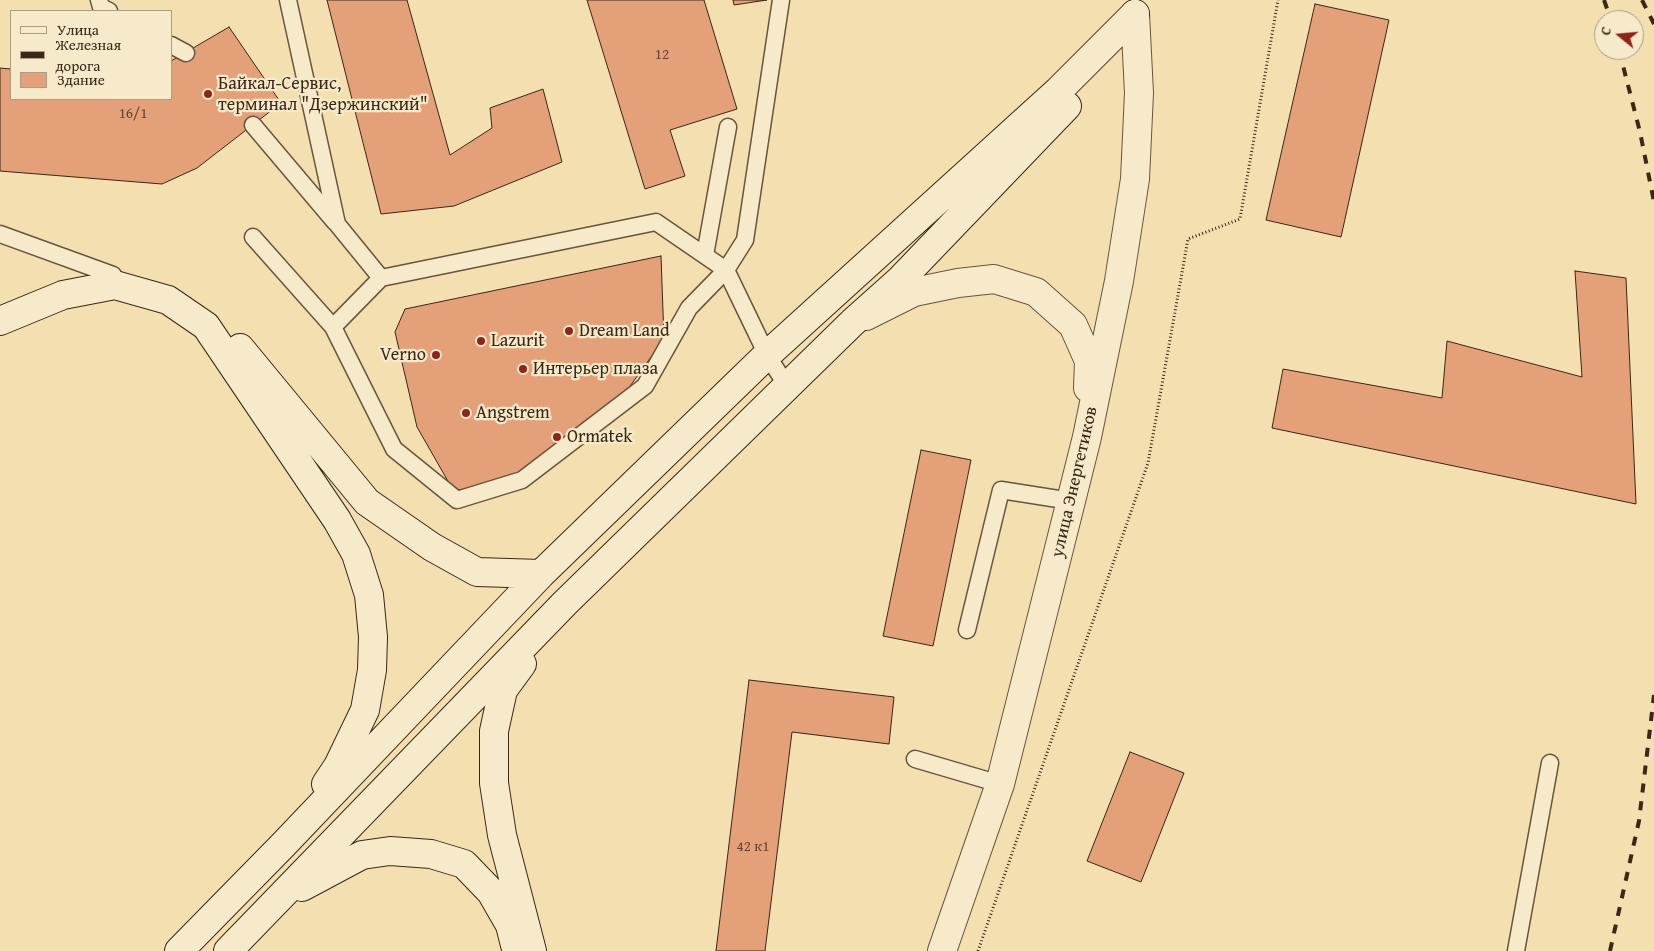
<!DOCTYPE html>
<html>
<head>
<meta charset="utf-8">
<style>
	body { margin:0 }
	#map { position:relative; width:1654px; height:951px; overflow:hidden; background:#f3dfaf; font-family:"Gentium Book Plus",serif }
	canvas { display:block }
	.legend { position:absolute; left:10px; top:10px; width:162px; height:90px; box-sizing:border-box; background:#f7eacb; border:1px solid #ab9c83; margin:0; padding:6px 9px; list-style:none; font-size:15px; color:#3a2716 }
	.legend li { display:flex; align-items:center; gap:10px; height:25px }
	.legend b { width:25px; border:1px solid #ab9c83 }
	.north { position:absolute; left:1594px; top:10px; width:50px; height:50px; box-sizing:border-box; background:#f7eacb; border:1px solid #ab9c83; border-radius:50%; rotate:287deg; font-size:14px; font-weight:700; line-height:20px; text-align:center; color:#3a2716 }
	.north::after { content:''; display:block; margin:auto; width:18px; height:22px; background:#8f2418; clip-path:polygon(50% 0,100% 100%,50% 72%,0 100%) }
</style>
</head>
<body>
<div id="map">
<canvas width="1654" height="951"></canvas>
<ul class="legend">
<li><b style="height:6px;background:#f7eacb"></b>Улица</li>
<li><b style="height:6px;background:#3a2716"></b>Железная дорога</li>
<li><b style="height:14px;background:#e4a078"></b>Здание</li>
</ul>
<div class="north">С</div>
</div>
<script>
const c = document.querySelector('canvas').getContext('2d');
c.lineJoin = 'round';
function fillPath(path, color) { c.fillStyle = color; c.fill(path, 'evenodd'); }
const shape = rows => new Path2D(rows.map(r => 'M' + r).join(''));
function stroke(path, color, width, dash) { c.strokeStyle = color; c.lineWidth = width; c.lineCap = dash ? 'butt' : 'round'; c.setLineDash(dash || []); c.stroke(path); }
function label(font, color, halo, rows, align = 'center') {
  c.font = font + ' "Gentium Book Plus",serif'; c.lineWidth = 4.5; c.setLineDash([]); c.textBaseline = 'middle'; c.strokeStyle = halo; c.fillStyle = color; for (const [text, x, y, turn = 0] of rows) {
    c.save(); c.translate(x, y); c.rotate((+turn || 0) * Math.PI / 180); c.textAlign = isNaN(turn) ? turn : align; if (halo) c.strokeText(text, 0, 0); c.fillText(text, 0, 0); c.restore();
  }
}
const building = shape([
	[327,0,407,0,450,155,492,128,490,108,543,89,562,162,454,206,381,214,327,0],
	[587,0,704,0,737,109,670,130,685,176,645,189,587,0],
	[733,0,767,0,734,5,733,0],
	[1315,4,1389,20,1341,237,1266,220,1315,4],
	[229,27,281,103,197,168,162,184,0,171,0,68,11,69,11,99,171,99,171,61,229,27],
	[661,256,664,339,620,400,554,455,497,487,453,490,417,427,395,332,405,309,661,256],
	[1575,271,1626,278,1636,504,1272,428,1283,369,1442,398,1447,341,1582,377,1575,271],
	[921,450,971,460,933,646,883,636,921,450],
	[749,680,894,697,889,744,792,732,765,951,716,951,749,680],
	[1130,752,1184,773,1141,882,1087,861,1130,752]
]);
fillPath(building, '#e4a078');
stroke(building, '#3a2716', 1);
const service = shape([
	[99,0,101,7,109,11],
	[288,0,337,224,381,278,656,222,726,270,767,355,787,386],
	[171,45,186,53],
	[253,125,335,222],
	[0,234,113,275],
	[253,237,333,327],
	[705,255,728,127],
	[381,278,333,327,394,449,457,500,522,480,645,386,689,308,726,270,745,240,781,0],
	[967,630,1001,490,1071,501],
	[915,759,1000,784],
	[1516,951,1550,763]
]);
const minor = shape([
	[866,316,914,292,958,283,994,279,1036,292,1073,325,1089,361,1088,388],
	[942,951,1000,784,1087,437,1119,281,1135,179,1139,93,1135,14]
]);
const secondary = shape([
	[0,321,63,295,115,285,168,300,206,326,337,520,356,554,369,595,373,637,372,670,365,710,338,766,326,784],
	[240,348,367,502,432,547,477,572,541,574],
	[522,664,503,690,494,731,494,783,502,835,532,951],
	[302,887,362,855,390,851,431,854,464,864,491,892,510,925,515,945],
	[179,951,284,844,541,574,767,355,1059,90,1135,14],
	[228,951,565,603,853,322,900,280,1067,106]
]);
stroke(service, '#68553c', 19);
stroke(minor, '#68553c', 30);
stroke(secondary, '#3a2716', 30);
stroke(shape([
	[978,951,1148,463,1188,239,1240,219,1278,0]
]), '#3a2716', 3, [1, 2.5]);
stroke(service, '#f7eacb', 16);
stroke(minor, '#f7eacb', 28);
stroke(secondary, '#f7eacb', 28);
stroke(shape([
	[1604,0,1611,20],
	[1642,0,1654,24],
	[1619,50,1640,132,1654,202],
	[1610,951,1639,821,1654,695]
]), '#3a2716', 4, [9, 9]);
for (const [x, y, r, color] of [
	[208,94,5,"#8f2418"],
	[569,331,5,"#8f2418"],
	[481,341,5,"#8f2418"],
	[436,355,5,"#8f2418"],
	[523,369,5,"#8f2418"],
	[466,413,5,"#8f2418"],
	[557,437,5,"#8f2418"]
]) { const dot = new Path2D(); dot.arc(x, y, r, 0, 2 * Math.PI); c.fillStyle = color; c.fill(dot); stroke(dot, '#f7eacb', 2); }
label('15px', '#64452e', null, [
	["12",662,55],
	["16/1",133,114],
	["42 к1",753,847]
]);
label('18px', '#3a2716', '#f7eacb', [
	["Байкал-Сервис,",218,84],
	["терминал \"Дзержинский\"",218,105],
	["Dream Land",579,331],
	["Lazurit",491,341],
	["Verno",426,355,"right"],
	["Интерьер плаза",533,369],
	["Angstrem",476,413],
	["Ormatek",567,437]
], 'left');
label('18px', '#3a2716', '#f7eacb', [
	["улица Энергетиков",1075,482,-77]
]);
</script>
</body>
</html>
